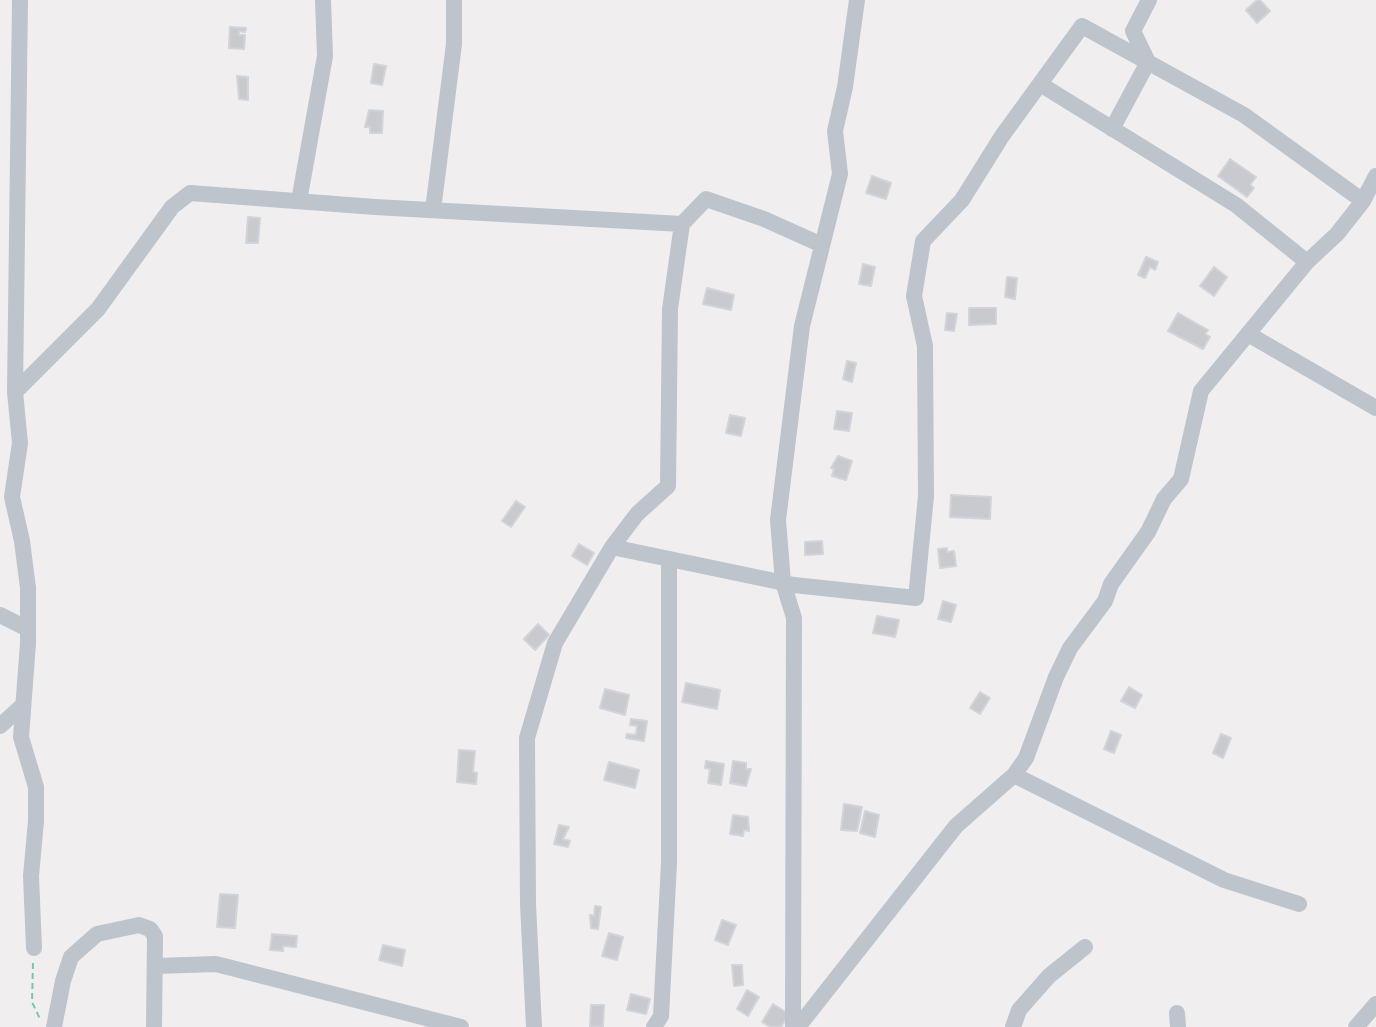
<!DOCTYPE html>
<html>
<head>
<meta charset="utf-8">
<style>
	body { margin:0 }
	canvas { display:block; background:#f0eeee }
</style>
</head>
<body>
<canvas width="1376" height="1027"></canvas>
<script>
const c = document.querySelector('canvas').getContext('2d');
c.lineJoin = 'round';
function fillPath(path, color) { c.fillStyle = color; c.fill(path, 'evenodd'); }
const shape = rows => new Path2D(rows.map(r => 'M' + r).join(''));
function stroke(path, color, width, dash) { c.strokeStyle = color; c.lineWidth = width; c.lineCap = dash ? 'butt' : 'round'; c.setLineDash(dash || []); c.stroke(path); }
const building = shape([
	[1257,0,1260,0,1270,11,1257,23,1246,10,1257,0],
	[230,27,246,28,245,32,239,31,239,35,245,35,244,49,229,48,230,27],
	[374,64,386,66,382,85,371,83,374,64],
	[237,76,248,77,248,100,239,99,237,76],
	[369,110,383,111,382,133,370,133,370,127,365,127,369,110],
	[1230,159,1256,177,1250,185,1254,188,1247,197,1218,176,1230,159],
	[872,176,891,183,886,199,866,193,872,176],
	[248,217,260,218,258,243,246,243,248,217],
	[1146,257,1158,262,1155,270,1150,267,1145,278,1138,275,1146,257],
	[863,264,875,267,871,286,859,284,863,264],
	[1214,267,1227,277,1214,296,1200,286,1214,267],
	[1007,277,1017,278,1015,299,1005,297,1007,277],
	[707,288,734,295,731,310,703,304,707,288],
	[969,308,996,308,996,324,969,325,969,308],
	[947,313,957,314,954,331,945,330,947,313],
	[1178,313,1208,330,1205,334,1210,337,1203,349,1168,331,1178,313],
	[847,361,856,363,852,382,843,379,847,361],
	[837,411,852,413,849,431,834,429,837,411],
	[730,415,745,418,741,436,726,433,730,415],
	[838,456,852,461,846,480,832,476,834,469,831,468,838,456],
	[951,495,991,497,990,519,950,517,951,495],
	[516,501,525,507,511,527,502,521,516,501],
	[822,541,823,554,805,555,805,542,822,541],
	[579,544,594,553,587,565,572,556,579,544],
	[947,548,947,552,954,551,956,566,940,568,938,549,947,548],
	[943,601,956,605,951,622,938,619,943,601],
	[877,616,899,620,895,637,873,633,877,616],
	[538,624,549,635,535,650,524,639,538,624],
	[686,683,720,690,717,709,682,702,686,683],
	[1129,687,1142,695,1135,708,1121,701,1129,687],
	[605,689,629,695,625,715,600,708,605,689],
	[980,692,990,698,980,714,970,708,980,692],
	[631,719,647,721,644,741,626,738,627,734,636,735,637,726,630,725,631,719],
	[1111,731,1121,735,1114,753,1104,749,1111,731],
	[1221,734,1231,738,1223,758,1213,753,1221,734],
	[459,750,475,751,473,772,477,773,476,784,457,782,459,750],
	[706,761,724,764,721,785,708,783,710,769,705,768,706,761],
	[733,761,746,763,746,769,751,769,746,786,730,783,733,761],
	[609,762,639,770,635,788,604,780,609,762],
	[844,804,862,807,857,831,841,830,844,804],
	[865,811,879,815,875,837,860,833,865,811],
	[733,815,748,817,749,831,744,830,743,836,730,834,733,815],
	[559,825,569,827,563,839,570,841,568,847,554,844,559,825],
	[220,894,238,895,235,928,217,927,220,894],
	[595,906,601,907,598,929,591,928,590,915,594,916,595,906],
	[722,920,736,925,728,945,715,940,722,920],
	[609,933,623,937,617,960,602,956,609,933],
	[272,934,297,936,296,947,283,946,283,951,270,950,272,934],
	[383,945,405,950,402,966,379,960,383,945],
	[732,965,742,965,743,985,734,986,732,965],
	[747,990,759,997,748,1016,737,1009,747,990],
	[631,994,650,999,646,1014,627,1010,631,994],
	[773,1004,789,1014,781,1027,771,1027,762,1022,773,1004],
	[591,1005,604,1005,603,1027,590,1027,591,1005]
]);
fillPath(building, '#c8cad0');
stroke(building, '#d2d4d9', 2);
stroke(shape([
	[33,963,32,1002,40,1019]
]), '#79c6a4', 2, [6, 4]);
stroke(shape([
	[20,0,15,392,20,443,12,497,22,541,28,588,28,643,21,737,36,787,36,821,31,876,34,948],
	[1040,84,1236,205,1307,262],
	[1112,129,1148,62,1133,31,1149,0],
	[299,201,325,56,323,0],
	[433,210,454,44,454,0],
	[682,224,706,199,764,219,822,245],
	[1248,334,1376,408],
	[15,392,98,309,172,207,190,193,375,207,682,224,670,309,668,486,637,514,612,547],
	[0,615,28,629],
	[0,726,22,706],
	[1014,775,1224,880,1299,904],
	[156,966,216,964,461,1027],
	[1177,1013,1178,1027],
	[54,1027,63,981,71,957,97,934,139,925,150,929,155,936,154,1027],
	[534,1027,528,904,527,738,555,643,612,547,794,585,916,598,926,496,925,346,914,296,923,241,962,200,1002,136,1082,26,1244,115,1363,201],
	[654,1027,661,1016,669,863,669,559],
	[793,1027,794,618,783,582,778,520,802,326,840,174,835,131,845,87,857,0],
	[798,1027,956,826,1014,775,1026,758,1056,677,1070,648,1105,601,1111,584,1148,532,1164,499,1181,479,1201,391,1307,262,1337,234,1363,201,1376,176],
	[1013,1027,1019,1010,1049,976,1085,947],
	[1356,1027,1376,1004]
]), '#bdc4cc', 16);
</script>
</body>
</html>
